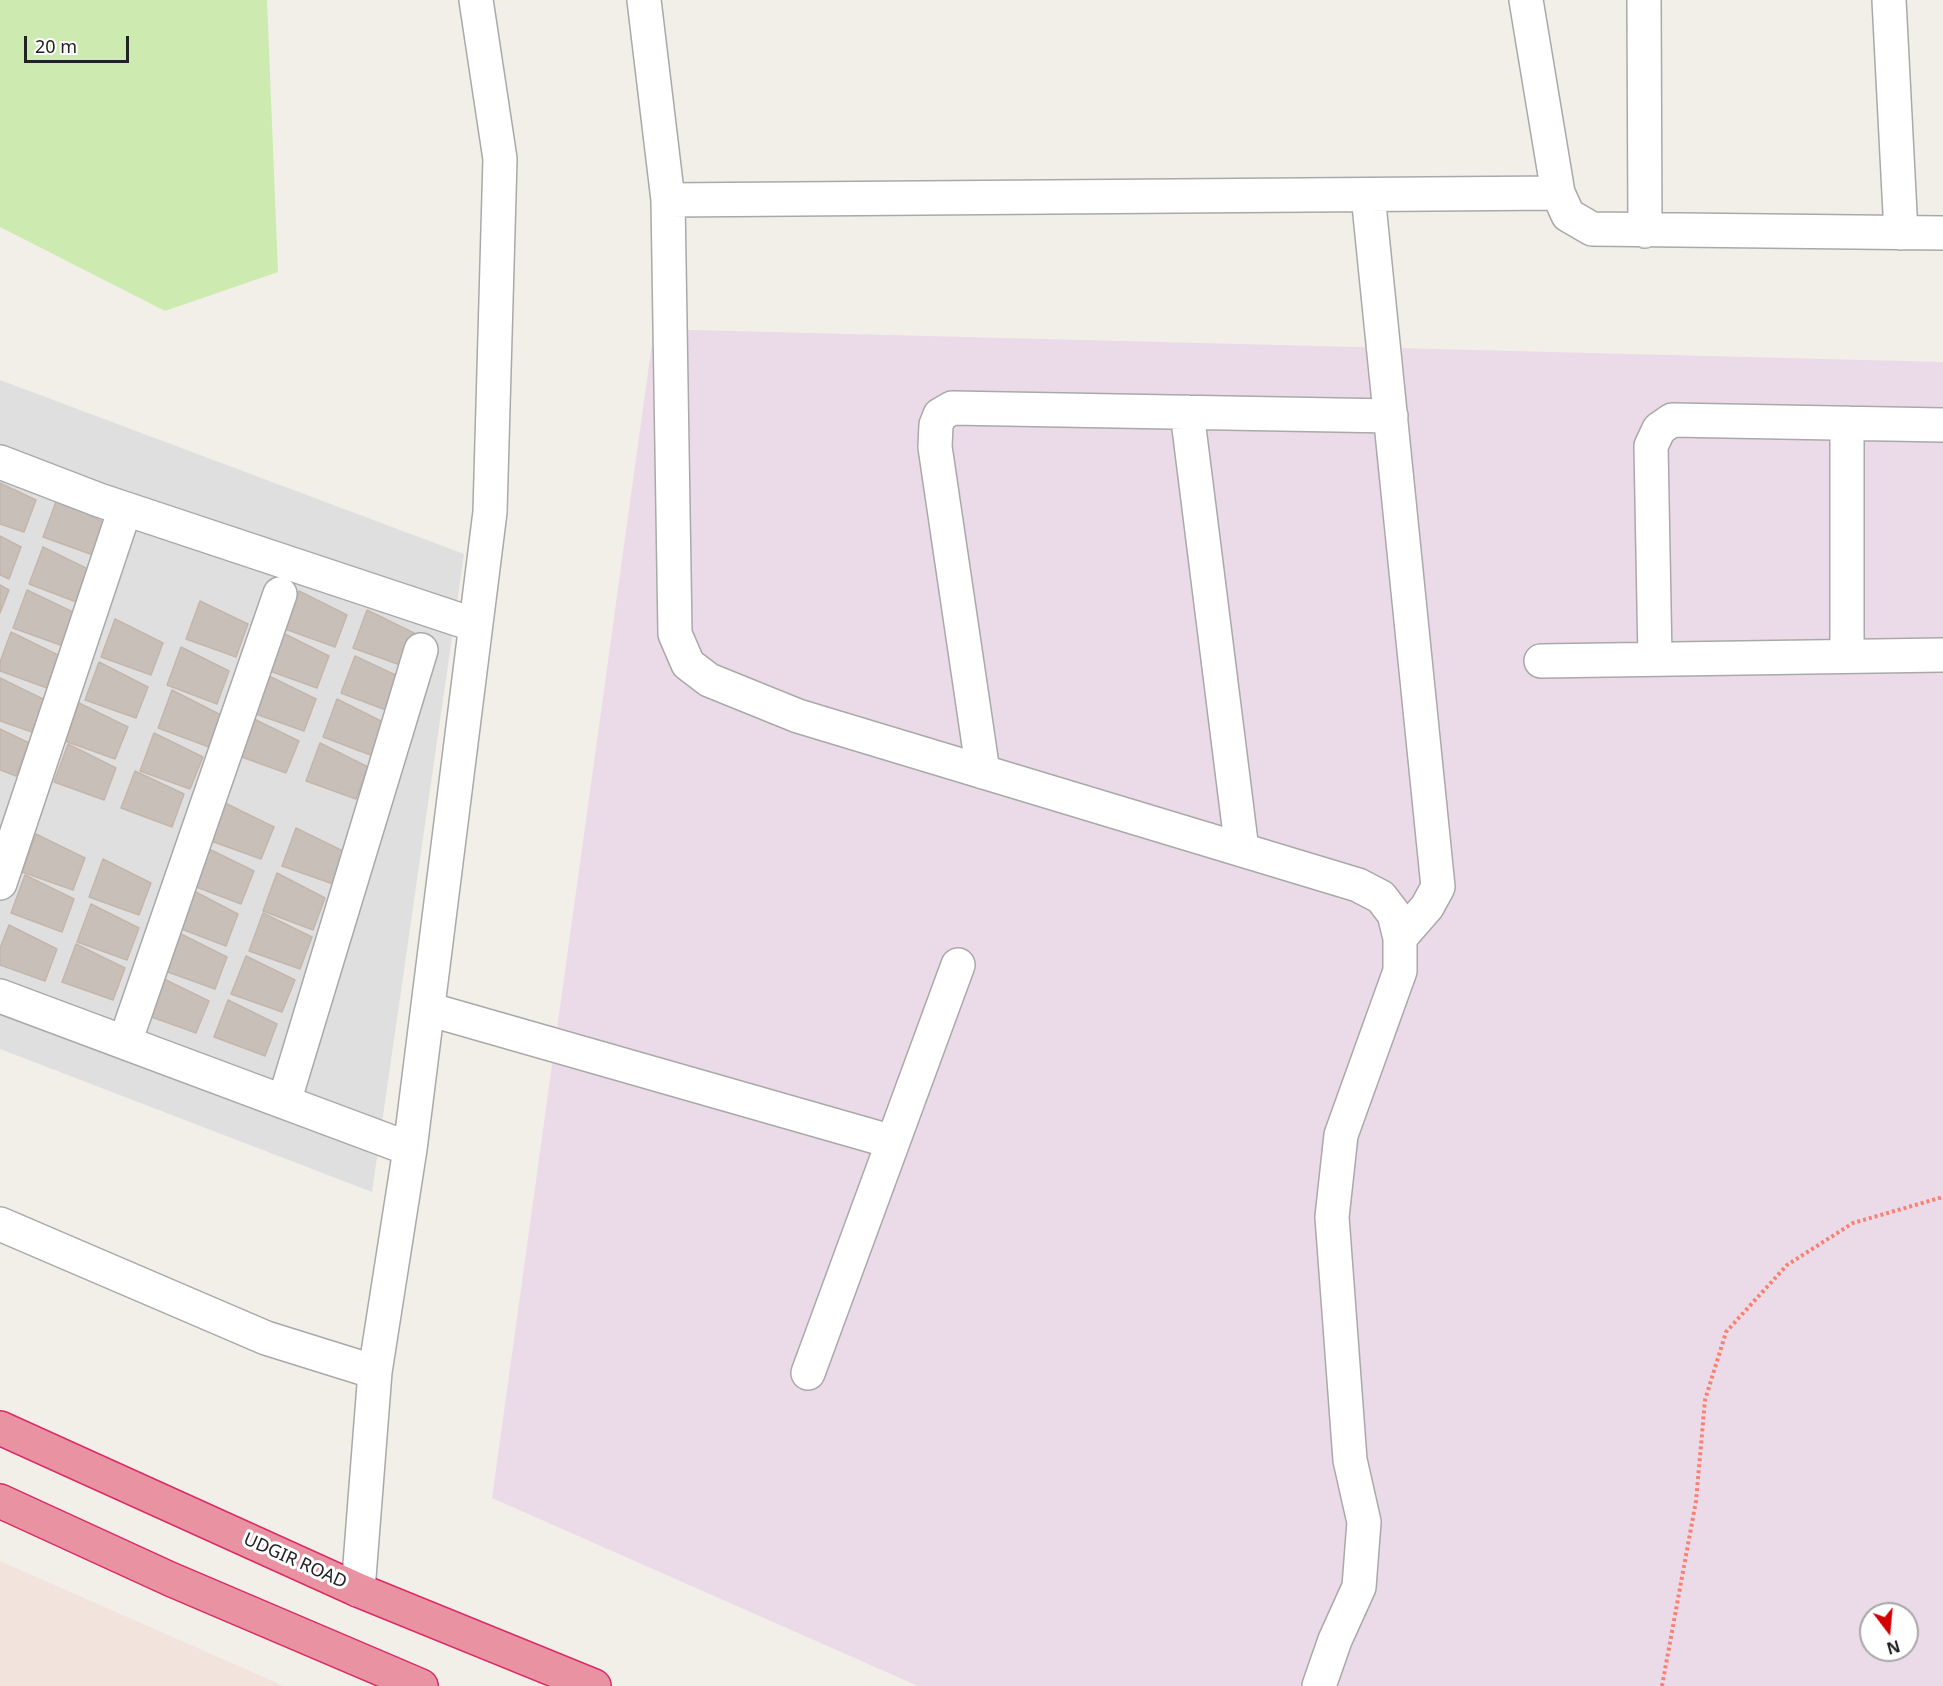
<!DOCTYPE html>
<html>
<head>
<meta charset="utf-8">
<style>
	body { margin:0 }
	#map { position:relative; width:1943px; height:1686px; overflow:hidden; background:#f2efe9; font-family:"Noto Sans",sans-serif }
	canvas { display:block }
	.north { position:absolute; left:1859px; top:1602px; width:60px; height:60px; box-sizing:border-box; background:#fff; border:2px solid #a7a7a7; border-radius:50%; rotate:164deg; font-size:16px; font-weight:700; line-height:24px; text-align:center; color:#222 }
	.north::after { content:''; display:block; margin:auto; width:21px; height:27px; background:#d40000; clip-path:polygon(50% 0,100% 100%,50% 72%,0 100%) }
	.scale { position:absolute; left:24px; top:36px; width:105px; height:27px; box-sizing:border-box; border:3px solid #222; border-top:0; padding-left:8px; font-size:18px; line-height:21px; white-space:nowrap; color:#222; -webkit-text-stroke:4px #fff; paint-order:stroke }
</style>
</head>
<body>
<div id="map">
<canvas width="1943" height="1686"></canvas>
<div class="north">N</div>
<div class="scale">20 m</div>
</div>
<script>
const c = document.querySelector('canvas').getContext('2d');
c.lineJoin = 'round';
function fillPath(path, color) { c.fillStyle = color; c.fill(path, 'evenodd'); }
const shape = rows => new Path2D(rows.map(r => 'M' + r).join(''));
function stroke(path, color, width, dash) { c.strokeStyle = color; c.lineWidth = width; c.lineCap = dash ? 'butt' : 'round'; c.setLineDash(dash || []); c.stroke(path); }
function label(font, color, halo, rows, align = 'center') {
  c.font = font + ' "Noto Sans",sans-serif'; c.lineWidth = 6; c.setLineDash([]); c.textBaseline = 'middle'; c.strokeStyle = halo; c.fillStyle = color; for (const [text, x, y, turn = 0] of rows) {
    c.save(); c.translate(x, y); c.rotate((+turn || 0) * Math.PI / 180); c.textAlign = isNaN(turn) ? turn : align; if (halo) c.strokeText(text, 0, 0); c.fillText(text, 0, 0); c.restore();
  }
}
fillPath(shape([
	[0,380,464,554,372,1192,0,1049]
]), '#e0dfdf');
fillPath(shape([
	[654,329,1943,362,1943,1686,918,1686,492,1498],
	[1871,1614,1907,1614,1907,1650,1871,1650]
]), '#ebdbe8');
fillPath(shape([
	[0,1561,284,1686,0,1686]
]), '#f3e3dd');
fillPath(shape([
	[0,0,267,0,278,272,165,311,0,227]
]), '#cdebb0');
const building = shape([
	[0,483,36,500,24,532,0,524,0,483],
	[57,499,105,523,93,555,43,537,57,499],
	[0,536,21,547,9,579,0,575,0,536],
	[43,547,92,571,79,603,29,584,43,547],
	[0,585,9,590,0,613,0,585],
	[27,590,75,613,63,646,13,628,27,590],
	[299,591,347,615,335,647,285,629,299,591],
	[200,601,248,624,236,657,186,639,200,601],
	[367,610,416,634,403,666,353,648,367,610],
	[115,619,163,643,151,675,101,657,115,619],
	[11,632,60,656,47,688,0,671,0,662,11,632],
	[281,632,329,656,317,688,267,670,281,632],
	[181,647,229,671,217,704,167,685,181,647],
	[355,656,404,679,391,712,341,693,355,656],
	[99,662,148,687,136,718,85,700,99,662],
	[267,675,316,699,304,731,253,713,267,675],
	[0,678,45,700,32,732,0,721,0,678],
	[172,690,221,715,209,747,158,728,172,690],
	[337,699,385,723,373,756,323,737,337,699],
	[79,703,128,727,115,759,65,741,79,703],
	[250,717,299,741,286,773,236,755,250,717],
	[0,729,29,743,16,776,0,770,0,729],
	[154,733,203,757,190,789,140,771,154,733],
	[320,743,368,767,356,799,306,781,320,743],
	[68,744,116,768,104,800,54,782,68,744],
	[135,771,184,794,172,827,121,808,135,771],
	[225,803,274,827,261,859,211,841,225,803],
	[296,828,345,852,333,884,282,866,296,828],
	[36,834,85,858,73,890,22,872,36,834],
	[205,847,254,871,241,904,191,885,205,847],
	[103,859,151,883,139,915,89,897,103,859],
	[277,873,325,898,313,930,263,911,277,873],
	[25,875,74,899,62,932,11,913,25,875],
	[190,889,238,914,226,946,176,927,190,889],
	[91,904,139,928,127,960,77,942,91,904],
	[263,913,312,937,300,969,249,951,263,913],
	[9,925,57,949,45,981,0,965,0,948,9,925],
	[179,933,227,957,215,989,165,971,179,933],
	[76,944,125,968,113,1000,62,982,76,944],
	[246,956,295,980,282,1012,231,994,246,956],
	[160,977,209,1001,196,1033,146,1015,160,977],
	[228,1000,277,1024,265,1056,214,1037,228,1000]
]);
fillPath(building, '#c7bfb8');
stroke(building, '#c4b6ab', 1.5);
const minor = shape([
	[644,0,668,200,675,634,688,664,709,680,798,716,1358,885,1381,897,1394,914,1400,938,1400,971,1341,1135,1332,1217,1350,1460,1364,1522,1359,1587,1335,1640,1319,1686],
	[1526,0,1558,193,1568,215,1592,229,1943,233],
	[1644,0,1645,231],
	[1889,0,1901,233],
	[1368,195,1438,887,1427,907,1400,938],
	[668,200,1558,193],
	[1187,412,1242,850],
	[1847,423,1847,656],
	[0,462,99,500,475,625],
	[1655,659,1651,446,1659,429,1672,420,1943,425],
	[1541,661,1943,655],
	[983,772,935,447,936,425,940,415,952,408,1391,416],
	[0,883,125,509],
	[0,996,410,1149],
	[428,1009,893,1142],
	[125,1042,280,594],
	[284,1102,421,650],
	[0,1224,266,1338,375,1372],
	[808,1373,958,965],
	[358,1590,375,1372,410,1149,490,512,500,159,476,0]
]);
const highway = shape([
	[0,1428,358,1590,594,1686],
	[0,1501,170,1579,421,1686]
]);
stroke(minor, '#a9a9a9', 36);
stroke(highway, '#dc2a67', 36);
stroke(shape([
	[1662,1686,1696,1501,1705,1400,1726,1332,1787,1265,1853,1223,1943,1197]
]), '#fa8072', 4, [3, 3]);
stroke(minor, '#fff', 33);
stroke(highway, '#e892a2', 33);
label('18px', '#222', '#fff', [
	["UDGIR ROAD",295,1561,24]
]);
</script>
</body>
</html>
